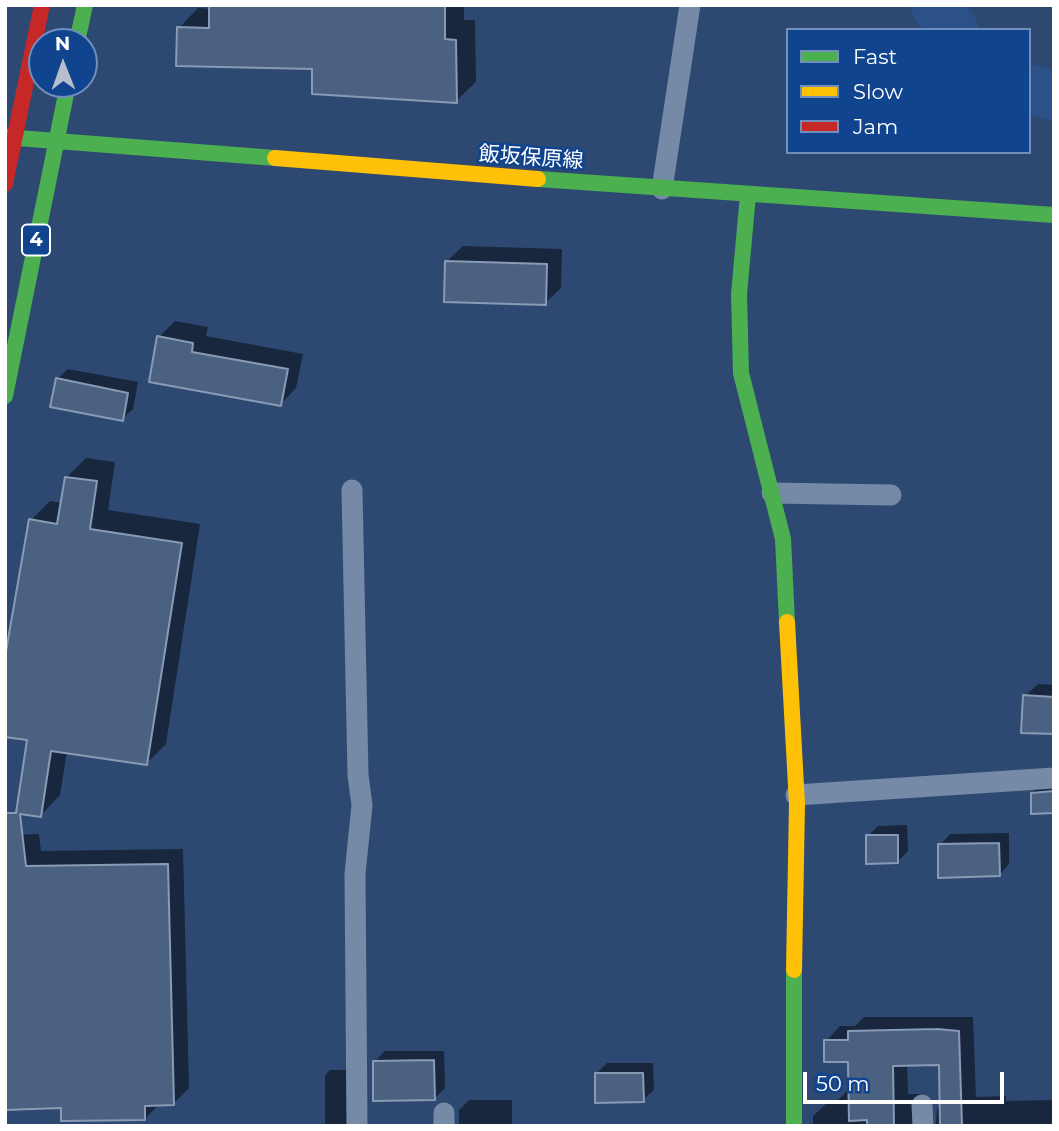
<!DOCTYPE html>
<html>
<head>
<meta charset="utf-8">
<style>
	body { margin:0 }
	#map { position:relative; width:1059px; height:1131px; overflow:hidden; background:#2d4972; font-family:Montserrat,sans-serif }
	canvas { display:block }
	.frame { position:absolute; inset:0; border:7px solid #fff; pointer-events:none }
	.legend { position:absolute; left:786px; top:28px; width:245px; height:126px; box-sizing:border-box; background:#10448f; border:2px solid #708fbc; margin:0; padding:9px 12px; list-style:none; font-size:21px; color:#fff }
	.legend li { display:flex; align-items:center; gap:14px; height:35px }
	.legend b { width:35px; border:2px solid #708fbc }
	.north { position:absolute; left:28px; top:28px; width:70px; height:70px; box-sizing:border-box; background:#10448f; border:2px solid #708fbc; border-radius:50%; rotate:359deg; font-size:19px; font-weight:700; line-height:28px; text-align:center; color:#fff }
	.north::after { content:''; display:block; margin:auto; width:24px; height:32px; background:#b6bfce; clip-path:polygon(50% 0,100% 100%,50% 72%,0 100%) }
	.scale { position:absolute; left:803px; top:1072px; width:201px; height:32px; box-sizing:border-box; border:4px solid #fff; border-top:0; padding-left:9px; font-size:21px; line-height:24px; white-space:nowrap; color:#fff; -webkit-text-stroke:5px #10448f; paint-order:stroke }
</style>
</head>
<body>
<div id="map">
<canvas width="1059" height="1131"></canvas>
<div class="frame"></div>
<ul class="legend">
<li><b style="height:9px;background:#4caf50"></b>Fast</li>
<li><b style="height:9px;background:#ffc107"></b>Slow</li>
<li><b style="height:9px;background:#c62828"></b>Jam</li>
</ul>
<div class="north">N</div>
<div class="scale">50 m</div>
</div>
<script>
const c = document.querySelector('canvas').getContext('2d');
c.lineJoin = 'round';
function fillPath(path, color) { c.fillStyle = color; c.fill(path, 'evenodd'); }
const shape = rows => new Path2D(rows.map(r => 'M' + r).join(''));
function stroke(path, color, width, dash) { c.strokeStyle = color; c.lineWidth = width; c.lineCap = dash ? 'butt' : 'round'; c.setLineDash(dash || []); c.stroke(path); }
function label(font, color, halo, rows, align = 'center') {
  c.font = font + ' Montserrat,"Noto Sans JP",sans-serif'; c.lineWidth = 5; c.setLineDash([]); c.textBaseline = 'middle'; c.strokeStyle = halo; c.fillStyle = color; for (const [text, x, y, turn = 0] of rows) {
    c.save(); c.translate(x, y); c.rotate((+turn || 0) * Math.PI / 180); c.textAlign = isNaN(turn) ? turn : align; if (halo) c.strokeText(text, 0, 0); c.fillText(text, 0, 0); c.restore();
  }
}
fillPath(shape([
	[211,5,464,5,464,20,475,20,476,82,456,101,313,67,179,28,198,8,211,9],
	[463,246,562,249,561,288,545,303,447,261],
	[175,321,208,327,206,336,303,354,296,388,281,404,159,337],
	[68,369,138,382,133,409,122,419,57,379],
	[86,458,115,462,108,510,200,524,166,744,146,764,67,751,60,795,41,815,29,739,5,735,5,648,12,642,31,520,50,501,62,503,67,477],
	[1038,684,1054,685,1054,733,1025,696],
	[1054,780,1054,811,1032,793,1045,781],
	[907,825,908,851,898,861,868,836,878,826],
	[1009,833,1009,864,999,875,940,845,950,834],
	[39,834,41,851,183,849,189,1088,173,1104,159,1104,145,1119,63,1107,5,835],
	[864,1017,973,1017,976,1097,1006,1096,1006,1101,1054,1100,1054,1126,813,1126,813,1116,828,1102,837,1101,849,1089,850,1060,826,1041,840,1026,855,1026],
	[940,1063,941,1104,937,1108,936,1124,931,1123,924,1112,923,1094,908,1094,907,1064],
	[385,1051,444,1051,445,1088,434,1099,374,1062],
	[607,1063,653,1063,654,1090,643,1100,596,1074],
	[330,1070,346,1070,347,1126,325,1126,325,1075],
	[469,1100,512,1100,512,1126,459,1126,459,1110]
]), '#0007');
stroke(shape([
	[935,5,954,30],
	[1029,89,1054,96]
]), '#2c5188', 49);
const building = shape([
	[209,5,445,5,445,39,456,40,457,103,312,94,312,69,176,66,177,27,209,28,209,5],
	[445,261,547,264,546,305,444,302,445,261],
	[157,336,193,343,192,352,288,369,281,406,149,382,157,336],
	[56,378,128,393,123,421,50,407,56,378],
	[65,477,97,481,90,529,182,543,147,765,51,751,41,817,20,814,26,866,168,864,174,1105,145,1106,145,1120,61,1121,61,1108,5,1110,5,813,16,813,27,740,5,737,5,657,29,519,57,524,65,477],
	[1023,695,1054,697,1054,734,1021,733,1023,695],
	[1054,791,1054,813,1031,814,1031,793,1054,791],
	[866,835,898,835,898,863,866,864,866,835],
	[999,843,1000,876,938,878,938,844,999,843],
	[937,1029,959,1031,962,1126,940,1126,939,1065,893,1066,894,1126,867,1126,867,1120,849,1121,848,1062,824,1062,824,1040,848,1040,848,1031,937,1029],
	[434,1060,435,1100,373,1101,373,1061,434,1060],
	[595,1073,643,1073,644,1102,595,1103,595,1073]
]);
fillPath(building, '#4b6182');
stroke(building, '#899bb4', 2);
stroke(shape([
	[662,189,690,5],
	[352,490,358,775,362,805,355,874,357,1126],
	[772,493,891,495],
	[796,795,1054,778],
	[922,1105,923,1126],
	[444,1126,444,1113]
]), '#748aa6', 21);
stroke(shape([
	[77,42,85,5],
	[5,137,275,158],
	[538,179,1054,215],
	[748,195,739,294,741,373,783,539,787,622],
	[5,396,68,84],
	[794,970,794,1126]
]), '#4caf50', 16);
stroke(shape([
	[275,158,538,179],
	[787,622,797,804,794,970]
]), '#ffc107', 16);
stroke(shape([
	[5,184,42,5]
]), '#c62828', 16);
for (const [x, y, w] of [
	[36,240,28]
]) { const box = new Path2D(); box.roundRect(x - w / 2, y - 15.5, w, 31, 5); c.fillStyle = '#10448f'; c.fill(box); stroke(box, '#fff', 2); }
label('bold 19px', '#fff', null, [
	["4",36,240]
]);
label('21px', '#fff', '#10448f', [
	["飯坂保原線",531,158,4]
]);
</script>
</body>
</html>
